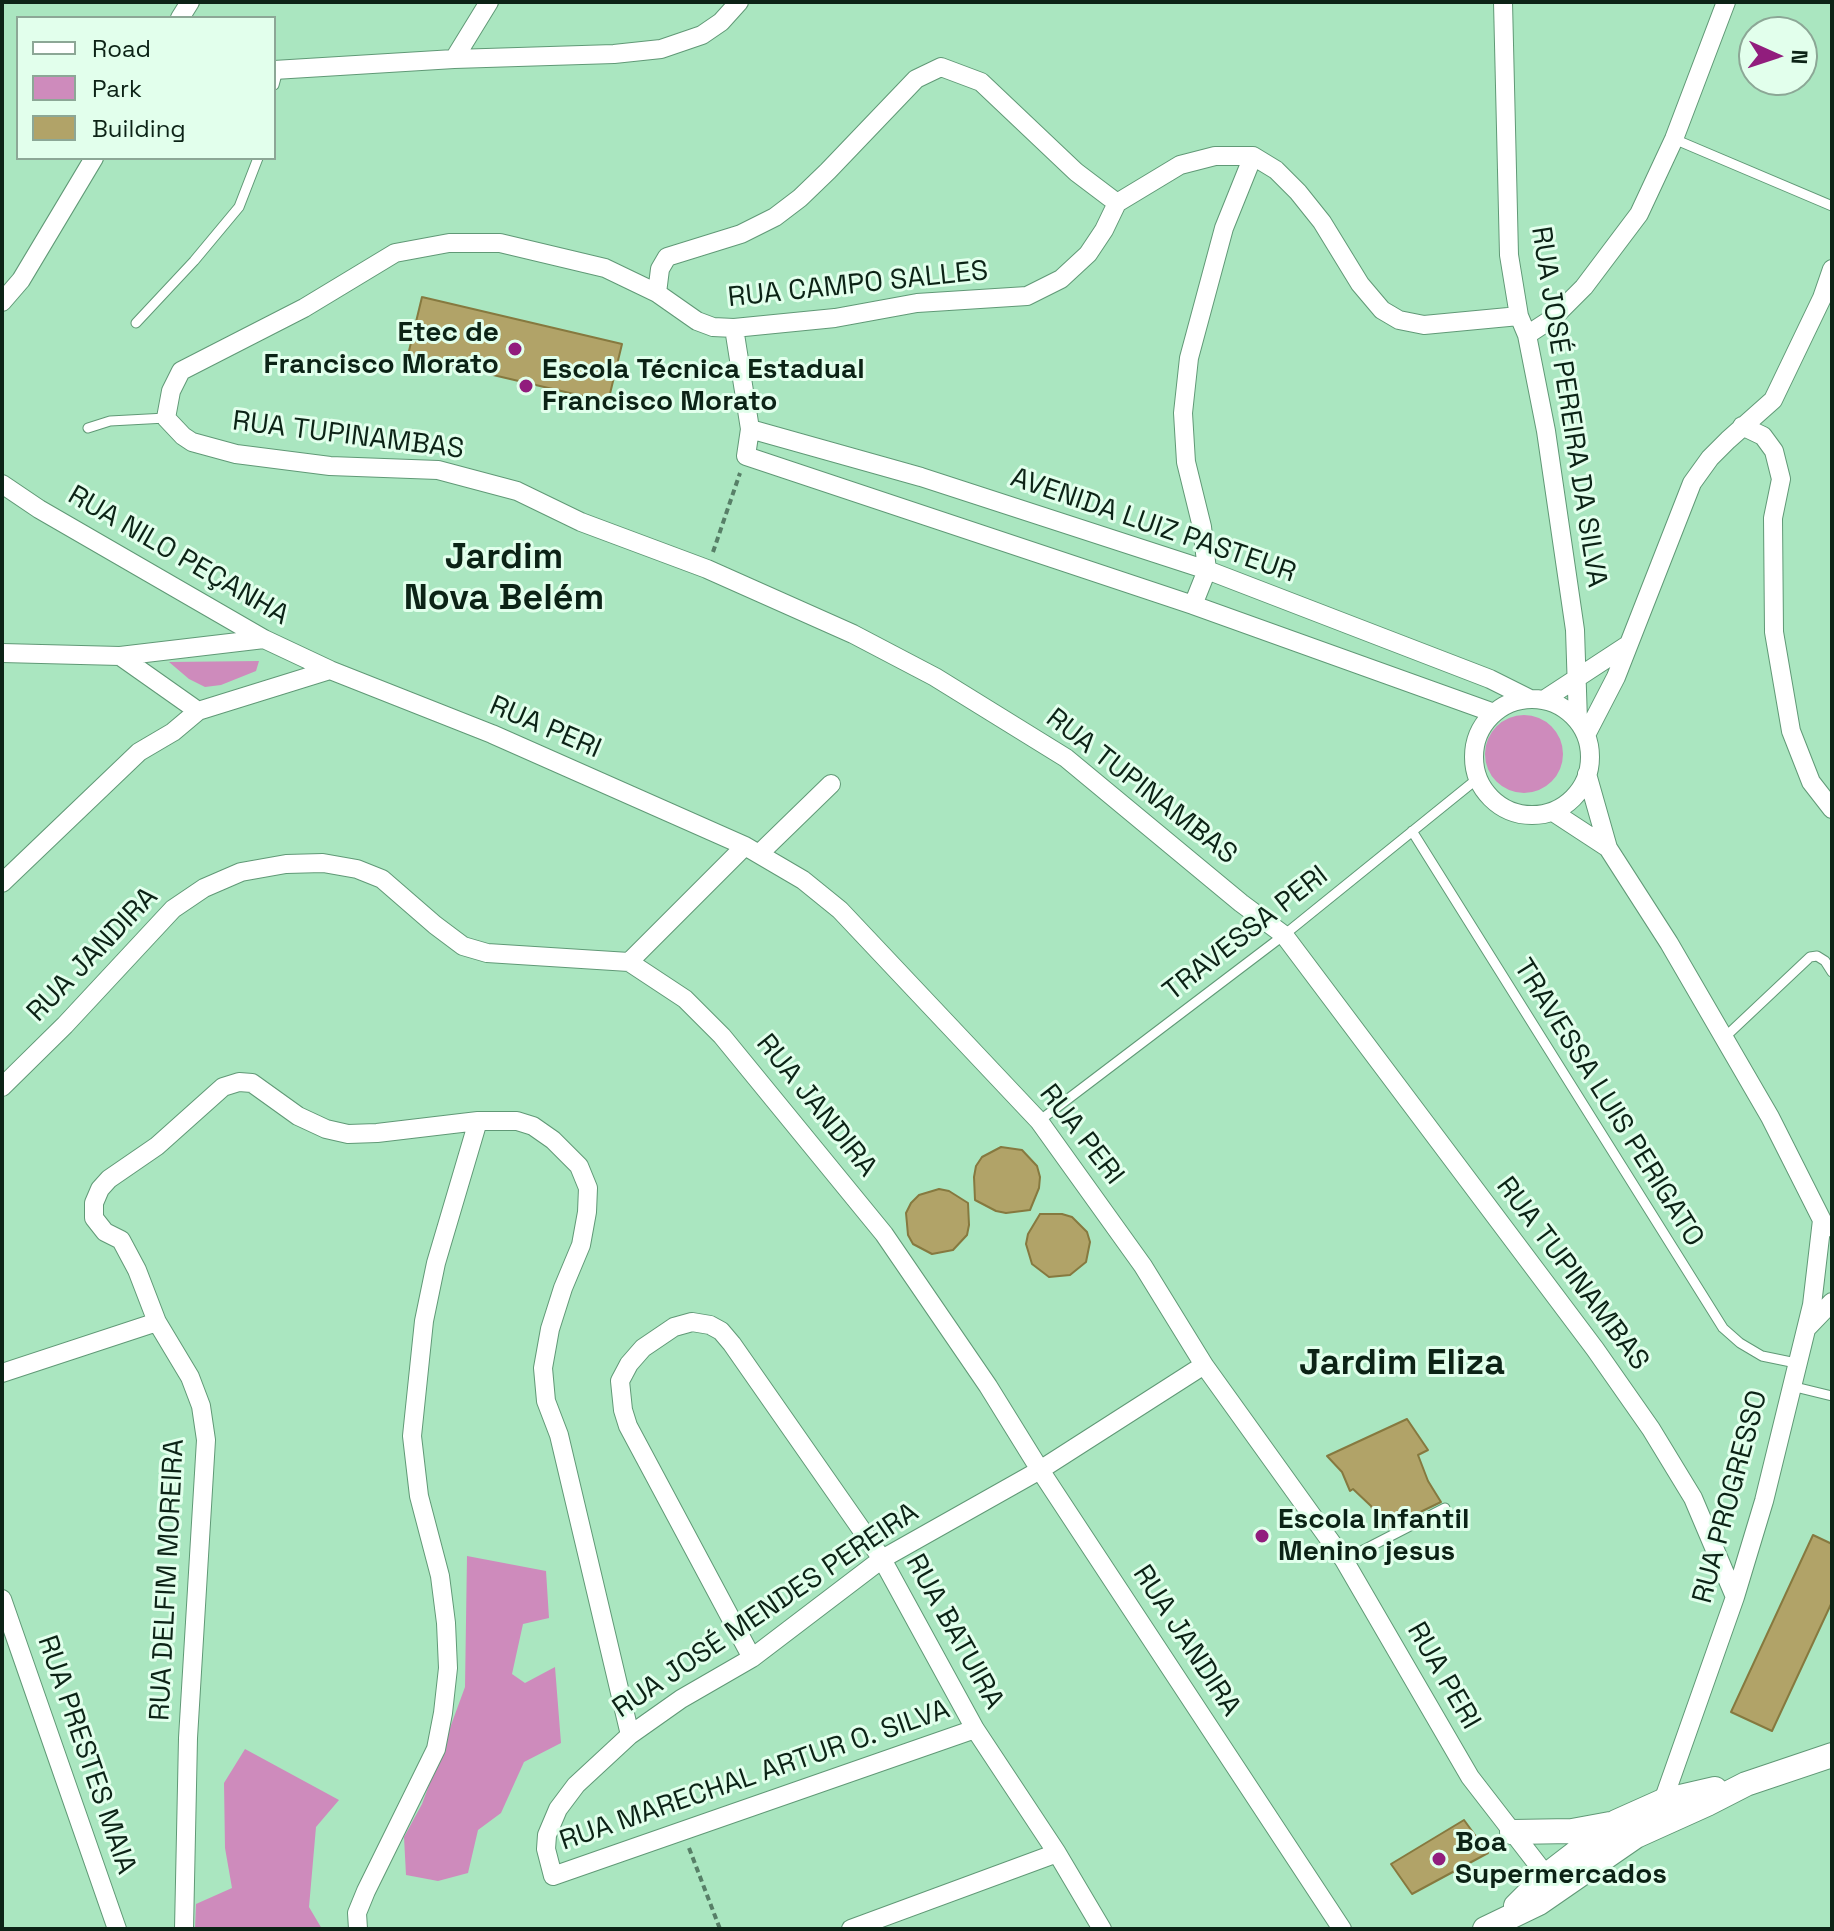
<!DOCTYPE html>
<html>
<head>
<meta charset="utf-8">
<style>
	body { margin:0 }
	#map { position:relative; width:1834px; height:1931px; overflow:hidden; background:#aae6c0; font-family:"Space Grotesk",sans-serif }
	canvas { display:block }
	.frame { position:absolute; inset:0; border:4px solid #0c2316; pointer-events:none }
	.legend { position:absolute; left:16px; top:16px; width:260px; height:144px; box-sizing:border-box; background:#e2ffec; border:2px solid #8ca796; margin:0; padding:10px 14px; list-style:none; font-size:24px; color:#0c2316 }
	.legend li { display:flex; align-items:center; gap:16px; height:40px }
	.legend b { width:40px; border:2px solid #8ca796 }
	.north { position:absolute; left:1738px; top:16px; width:80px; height:80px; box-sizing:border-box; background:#e2ffec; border:2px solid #8ca796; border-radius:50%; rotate:93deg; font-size:22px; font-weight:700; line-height:32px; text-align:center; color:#0c2316 }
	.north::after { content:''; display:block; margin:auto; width:28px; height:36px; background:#911d7d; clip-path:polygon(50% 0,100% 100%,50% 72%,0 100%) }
</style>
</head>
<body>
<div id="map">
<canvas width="1834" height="1931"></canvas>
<div class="frame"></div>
<ul class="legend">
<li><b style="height:10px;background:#fff"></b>Road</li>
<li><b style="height:22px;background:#ce8bbc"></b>Park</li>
<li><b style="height:22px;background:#b1a368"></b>Building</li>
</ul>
<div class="north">N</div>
</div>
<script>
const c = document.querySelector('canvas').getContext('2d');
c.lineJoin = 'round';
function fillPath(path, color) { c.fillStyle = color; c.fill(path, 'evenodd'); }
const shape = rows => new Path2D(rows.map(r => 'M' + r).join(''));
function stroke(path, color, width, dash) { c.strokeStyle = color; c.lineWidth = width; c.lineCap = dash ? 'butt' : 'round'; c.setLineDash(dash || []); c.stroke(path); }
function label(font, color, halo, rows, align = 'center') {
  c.font = font + ' "Space Grotesk",sans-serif'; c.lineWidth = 6; c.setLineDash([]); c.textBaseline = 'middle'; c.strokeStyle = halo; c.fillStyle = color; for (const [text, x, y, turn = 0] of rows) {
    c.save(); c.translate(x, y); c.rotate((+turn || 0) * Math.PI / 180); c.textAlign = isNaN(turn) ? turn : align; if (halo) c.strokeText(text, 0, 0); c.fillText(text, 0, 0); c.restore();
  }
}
fillPath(shape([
	[259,661,256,671,221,685,205,687,189,679,169,662],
	'1485 754a39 39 0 1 1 78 0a39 39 0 1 1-78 0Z',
	[467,1556,546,1571,549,1618,523,1624,512,1674,525,1683,555,1667,561,1743,524,1762,501,1813,478,1830,468,1873,438,1881,406,1875,404,1837,422,1804,465,1687],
	[245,1749,339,1800,316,1827,309,1907,322,1929,195,1929,196,1904,232,1888,225,1848,224,1783]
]), '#ce8bbc');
const building = shape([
	[422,297,622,344,608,402,408,355,422,297],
	[1001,1147,1022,1150,1037,1166,1040,1177,1039,1188,1030,1210,1006,1213,996,1211,975,1200,974,1177,976,1166,982,1157,1001,1147],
	[939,1189,949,1191,968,1203,969,1225,967,1235,953,1250,932,1254,913,1244,908,1235,906,1213,911,1203,919,1195,939,1189],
	[1040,1214,1062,1214,1072,1217,1087,1232,1090,1242,1086,1262,1070,1275,1049,1277,1032,1264,1026,1244,1028,1234,1040,1214],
	[1407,1419,1428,1450,1418,1455,1428,1481,1441,1502,1383,1530,1371,1506,1353,1489,1350,1491,1342,1472,1327,1456,1407,1419],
	[1813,1535,1832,1544,1832,1602,1772,1731,1731,1712,1813,1535],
	[1464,1820,1488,1853,1412,1894,1391,1864,1464,1820]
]);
fillPath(building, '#b1a368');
stroke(building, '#86793f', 2);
const lane = shape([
	[274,85,278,70],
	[1674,139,1832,206],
	[136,323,194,261,239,207,258,158],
	[88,428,110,421,166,418],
	[1412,831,1723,1328,1740,1343,1762,1356,1796,1363],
	[1724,1038,1810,957,1817,956,1825,961,1832,972],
	[1039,1121,1284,935,1477,779],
	[1791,1386,1832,1396],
	[1344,1560,1445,1508]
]);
const street = shape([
	[1503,2,1509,255,1519,316,1527,335,1546,431,1575,630,1578,721],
	[180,18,190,2],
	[454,59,489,2],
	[274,70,454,59,614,54,661,49,702,35,721,22,739,2],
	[1117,203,1104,230,1088,254,1061,279,1027,296,917,303,835,318,734,328,713,327,697,321,657,293,605,268,500,243,449,243,395,253,304,308,181,371,171,391,166,418,183,436,192,442,236,454,330,466,438,470,517,491,581,522,707,569,853,634,935,677,1066,758,1241,903,1284,935,1595,1349,1651,1429,1693,1498,1735,1597],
	[1117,203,1180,165,1215,156,1253,156,1276,170,1298,192,1322,222,1360,284,1382,310,1399,320,1424,325,1519,316],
	[657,293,660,269,667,257,741,234,775,217,800,198,828,171,916,79,941,67,981,82,1076,172,1117,203],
	[2,302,21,280,94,158],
	[734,328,750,429,746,456,1193,605,1494,713],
	[1527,335,1553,318,1584,287,1639,214,1674,139,1726,2],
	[1742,426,1763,436,1774,451,1781,479,1773,518,1774,632,1791,731,1811,782,1832,809],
	[750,429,921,477,1207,570,1490,679,1530,699],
	[2,484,39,509,264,639,330,670,492,734,745,846,803,880,840,910,1039,1121,1143,1266,1204,1365,1344,1560,1470,1777,1552,1883],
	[1193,605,1207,570,1202,527,1186,462,1183,413,1189,358,1224,228,1253,156],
	[2,653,120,656,264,639],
	[120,656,198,711],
	'1474 757a58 58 0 1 1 116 0a58 58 0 1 1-116 0Z',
	[1545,699,1629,644],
	[1586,735,1616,677,1692,483,1710,458,1728,440,1773,400,1822,298,1832,269],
	[1587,774,1608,848,1669,943,1770,1117,1826,1228],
	[1553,812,1608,848],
	[760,853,831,784],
	[2,883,139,752,173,732,198,711,330,670],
	[629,962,745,846],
	[2,1087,65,1025,173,909,204,888,241,872,286,864,323,863,357,869,382,879,435,925,463,946,487,953,629,962,685,999,722,1036,884,1234,988,1386,1040,1470,1342,1929],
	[1807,1328,1832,1302],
	[2,1373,157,1322],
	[2,1599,117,1929],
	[752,1658,628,1426,623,1410,620,1381,629,1364,643,1348,674,1327,692,1322,710,1325,721,1331,732,1344,882,1559,975,1729,1057,1853,1102,1929],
	[975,1729,553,1876,546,1849,547,1835,558,1809,576,1785,630,1735,681,1699,752,1658,882,1559,1040,1470,1204,1365],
	[1662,1810,1663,1801,1735,1597,1764,1501,1812,1305,1822,1220],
	[184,1929,188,1738,206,1440,201,1406,190,1377,157,1322,137,1270,121,1240,105,1232,94,1218,94,1203,100,1189,109,1179,157,1146,223,1087,239,1082,252,1083,298,1116,326,1129,348,1134,377,1133,478,1121,517,1121,533,1126,553,1140,579,1166,588,1188,587,1212,581,1245,563,1288,550,1329,543,1368,546,1401,559,1435,630,1735],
	[358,1929,357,1913,366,1891,436,1749,443,1713,448,1668,446,1623,440,1576,419,1496,412,1436,424,1321,436,1263,478,1121],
	[851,1929,1057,1853]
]);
const secondary = shape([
	[1512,1832,1572,1831,1610,1824],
	[1516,1906,1547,1875,1616,1822,1663,1801,1715,1789],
	[1485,1929,1539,1903,1636,1836,1707,1804,1746,1784,1832,1755]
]);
stroke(lane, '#609976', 11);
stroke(street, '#609976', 20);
stroke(secondary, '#609976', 26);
stroke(shape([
	[713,552,740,473],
	[689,1848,720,1929]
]), '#577f67', 4, [6, 4]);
stroke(lane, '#fff', 9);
stroke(street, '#fff', 18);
stroke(secondary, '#fff', 24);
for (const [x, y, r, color] of [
	[515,349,8,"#911d7d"],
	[526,386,8,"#911d7d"],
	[1262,1536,8,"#911d7d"],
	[1439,1859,8,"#911d7d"]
]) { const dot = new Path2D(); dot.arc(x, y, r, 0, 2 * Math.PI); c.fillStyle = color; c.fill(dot); stroke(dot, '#e2ffec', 3); }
label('28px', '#0c2316', '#e2ffec', [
	["RUA CAMPO SALLES",858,285,-6],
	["RUA JOSÉ PEREIRA DA SILVA",1568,407,81],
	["RUA TUPINAMBAS",348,436,7],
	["AVENIDA LUIZ PASTEUR",1153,526,19],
	["RUA NILO PEÇANHA",178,556,30],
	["RUA PERI",545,728,23],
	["RUA TUPINAMBAS",1141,787,38],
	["TRAVESSA PERI",1246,934,-38],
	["RUA JANDIRA",93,955,-46],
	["TRAVESSA LUIS PERIGATO",1608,1103,58],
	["RUA JANDIRA",816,1106,51],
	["RUA PERI",1081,1135,52],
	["RUA TUPINAMBAS",1572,1274,53],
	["RUA PROGRESSO",1731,1497,-75],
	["RUA DELFIM MOREIRA",168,1580,-87],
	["RUA JOSÉ MENDES PEREIRA",766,1611,-34],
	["RUA BATUIRA",954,1632,61],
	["RUA JANDIRA",1186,1641,57],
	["RUA PERI",1443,1676,60],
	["RUA PRESTES MAIA",86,1755,71],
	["RUA MARECHAL ARTUR O. SILVA",755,1776,-19]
]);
label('bold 28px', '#0c2316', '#e2ffec', [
	["Etec de",499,333,"right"],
	["Francisco Morato",499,365,"right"],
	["Escola Técnica Estadual",542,370],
	["Francisco Morato",542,402],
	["Escola Infantil",1278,1520],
	["Menino jesus",1278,1552],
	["Boa",1455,1843],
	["Supermercados",1455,1875]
], 'left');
label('bold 36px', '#0c2316', '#e2ffec', [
	["Jardim",504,558],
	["Nova Belém",504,599],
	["Jardim Eliza",1402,1364]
]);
</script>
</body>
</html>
